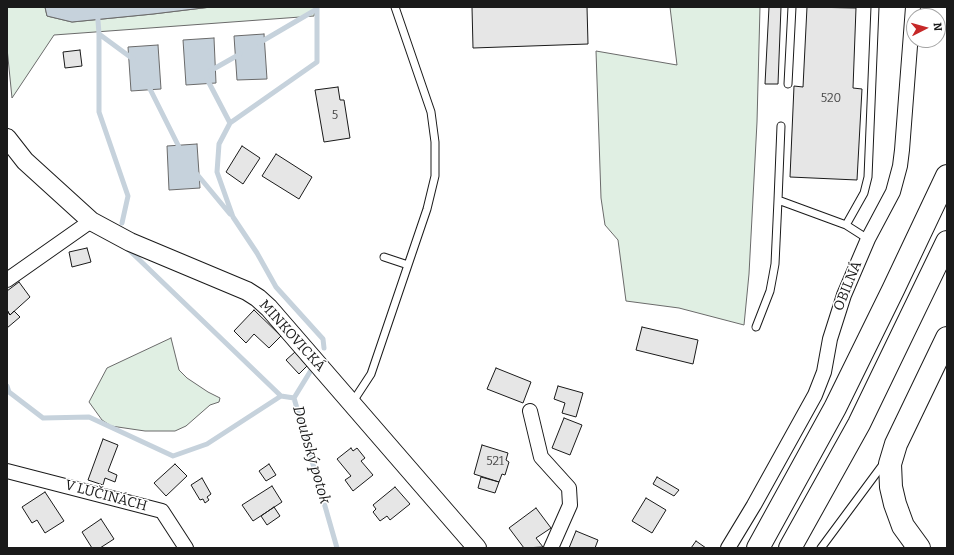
<!DOCTYPE html>
<html>
<head>
<meta charset="utf-8">
<style>
	body { margin:0 }
	#map { position:relative; width:954px; height:555px; overflow:hidden; background:#fff; font-family:Bitter,serif }
	canvas { display:block }
	.frame { position:absolute; inset:0; border:8px solid #1a1a1a; pointer-events:none }
	.north { position:absolute; left:906px; top:8px; width:40px; height:40px; box-sizing:border-box; background:#fff; border:1px solid #a3a3a3; border-radius:50%; rotate:84deg; font-size:11px; font-weight:700; line-height:16px; text-align:center; color:#1a1a1a }
	.north::after { content:''; display:block; margin:auto; width:14px; height:18px; background:#c62828; clip-path:polygon(50% 0,100% 100%,50% 72%,0 100%) }
</style>
</head>
<body>
<div id="map">
<canvas width="954" height="555"></canvas>
<div class="frame"></div>
<div class="north">N</div>
</div>
<script>
const c = document.querySelector('canvas').getContext('2d');
c.lineJoin = 'round';
function fillPath(path, color) { c.fillStyle = color; c.fill(path, 'evenodd'); }
const shape = rows => new Path2D(rows.map(r => 'M' + r).join(''));
function stroke(path, color, width, dash) { c.strokeStyle = color; c.lineWidth = width; c.lineCap = dash ? 'butt' : 'round'; c.setLineDash(dash || []); c.stroke(path); }
function label(font, color, halo, rows, align = 'center') {
  c.font = font + ' Bitter,serif'; c.lineWidth = 3; c.setLineDash([]); c.textBaseline = 'middle'; c.strokeStyle = halo; c.fillStyle = color; for (const [text, x, y, turn = 0] of rows) {
    c.save(); c.translate(x, y); c.rotate((+turn || 0) * Math.PI / 180); c.textAlign = isNaN(turn) ? turn : align; if (halo) c.strokeText(text, 0, 0); c.fillText(text, 0, 0); c.restore();
  }
}
const green = shape([
	[7,7,45,7,47,16,72,22,153,14,211,7,315,7,314,16,54,35,12,98,7,48,7,7],
	[670,7,760,7,757,122,749,274,744,325,679,308,626,301,618,240,605,225,601,198,596,51,677,65,670,7],
	[171,338,179,370,187,378,208,392,220,398,219,402,210,405,186,426,175,431,145,431,111,426,102,420,89,402,107,368,171,338]
]);
fillPath(green, '#e0efe3');
stroke(green, '#6a6a6a', 1);
const water = shape([
	[45,7,211,7,153,14,72,22,47,16,45,7],
	[264,34,267,79,237,80,234,36,264,34],
	[214,38,216,83,186,85,183,40,214,38],
	[158,45,161,89,131,91,128,47,158,45],
	[197,144,200,188,169,190,167,146,197,144]
]);
fillPath(water, '#c6d2dc');
stroke(water, '#6a6a6a', 1);
stroke(shape([
	[97,7,99,34,99,112,128,196,122,223],
	[317,7,317,62,230,123,219,144,217,172,233,217,257,253,276,287,323,339,324,348],
	[99,34,133,59],
	[259,43,317,9],
	[210,71,240,54],
	[207,79,230,123],
	[148,85,181,151],
	[196,173,230,214],
	[127,248,281,396],
	[7,386,9,392,43,418,89,417,173,456,207,444,281,396,294,398,337,548],
	[294,398,313,367]
]), '#c6d2dc', 5);
const building = shape([
	[472,7,587,7,588,44,473,48,472,7],
	[769,7,781,7,778,84,765,84,769,7],
	[807,7,856,8,853,88,862,89,857,180,790,177,794,86,803,87,807,7],
	[80,50,82,66,65,68,63,52,80,50],
	[338,87,340,100,344,100,350,138,324,142,315,90,338,87],
	[242,146,260,158,243,184,226,172,242,146],
	[276,154,312,177,299,199,262,176,276,154],
	[87,248,91,262,72,267,69,252,87,248],
	[19,282,30,297,10,315,7,310,7,291,19,282],
	[7,310,10,315,14,311,20,317,7,328,7,310],
	[254,310,281,336,269,348,254,334,246,343,234,331,254,310],
	[642,327,698,340,693,364,636,350,642,327],
	[295,352,307,366,299,374,286,360,295,352],
	[496,368,531,382,523,403,487,389,496,368],
	[558,386,583,393,576,417,562,413,565,403,554,399,558,386],
	[564,418,582,425,570,455,552,448,564,418],
	[103,439,118,445,108,471,117,475,115,482,105,478,103,485,88,480,103,439],
	[482,445,508,453,506,460,509,462,505,475,502,474,499,482,474,474,482,445],
	[351,448,353,451,357,448,365,458,361,461,373,475,353,491,345,480,351,476,337,459,351,448],
	[175,464,187,476,166,496,154,483,175,464],
	[269,464,276,475,266,481,259,471,269,464],
	[481,477,499,482,495,493,478,488,481,477],
	[657,477,679,490,674,496,653,484,657,477],
	[202,478,211,494,207,497,209,500,205,503,203,499,200,500,191,485,202,478],
	[272,486,282,502,253,521,242,505,272,486],
	[395,487,410,504,390,520,387,516,380,521,373,512,376,509,373,505,395,487],
	[45,492,64,521,45,533,37,520,32,523,22,507,45,492],
	[646,498,666,510,652,533,632,521,646,498],
	[274,507,280,516,267,525,261,516,274,507],
	[536,508,551,528,536,538,543,547,524,548,509,528,536,508],
	[101,519,114,539,100,548,92,548,82,532,101,519],
	[576,531,598,540,595,548,569,548,576,531],
	[696,541,706,548,691,548,696,541]
]);
fillPath(building, '#e6e6e6');
stroke(building, '#1a1a1a', 1);
const service = shape([
	[788,84,792,7],
	[781,126,778,200,846,225,868,239],
	[846,225,864,193,868,177,875,7],
	[384,257,408,265],
	[756,327,770,291,773,275,775,264,778,200],
	[352,403,371,374,427,209,435,176,435,142,431,112,395,7],
	[821,548,884,463]
]);
const minor = shape([
	[7,280,91,221],
	[530,411,541,457,569,488,570,505,551,548],
	[7,471,162,511,186,548],
	[728,548,754,505,815,395,824,372,830,339,844,295,868,239,893,192,900,166,902,150,913,7]
]);
const tertiary = shape([
	[7,138,25,161,91,221,130,242,247,291,258,298,269,308,477,548]
]);
const trunk = shape([
	[758,548,835,408,893,290,947,176],
	[790,548,859,424,947,242],
	[919,548,903,526,895,504,891,487,890,464,896,444,947,338]
]);
stroke(service, '#1a1a1a', 9);
stroke(minor, '#1a1a1a', 16);
stroke(tertiary, '#1a1a1a', 20);
stroke(trunk, '#1a1a1a', 24);
stroke(service, '#fff', 7);
stroke(minor, '#fff', 14);
stroke(tertiary, '#fff', 18);
stroke(trunk, '#fff', 22);
label('12px', '#4d4d4d', null, [
	["520",831,99],
	["5",335,116],
	["521",495,462]
]);
label('14px', '#1a1a1a', '#fff', [
	["OBILNÁ",848,286,-68],
	["MINKOVICKÁ",292,336,48],
	["V LUČINÁCH",106,496,15]
]);
label('italic 15px', '#1a1a1a', '#fff', [
	["Doubský potok",311,455,74]
]);
</script>
</body>
</html>
